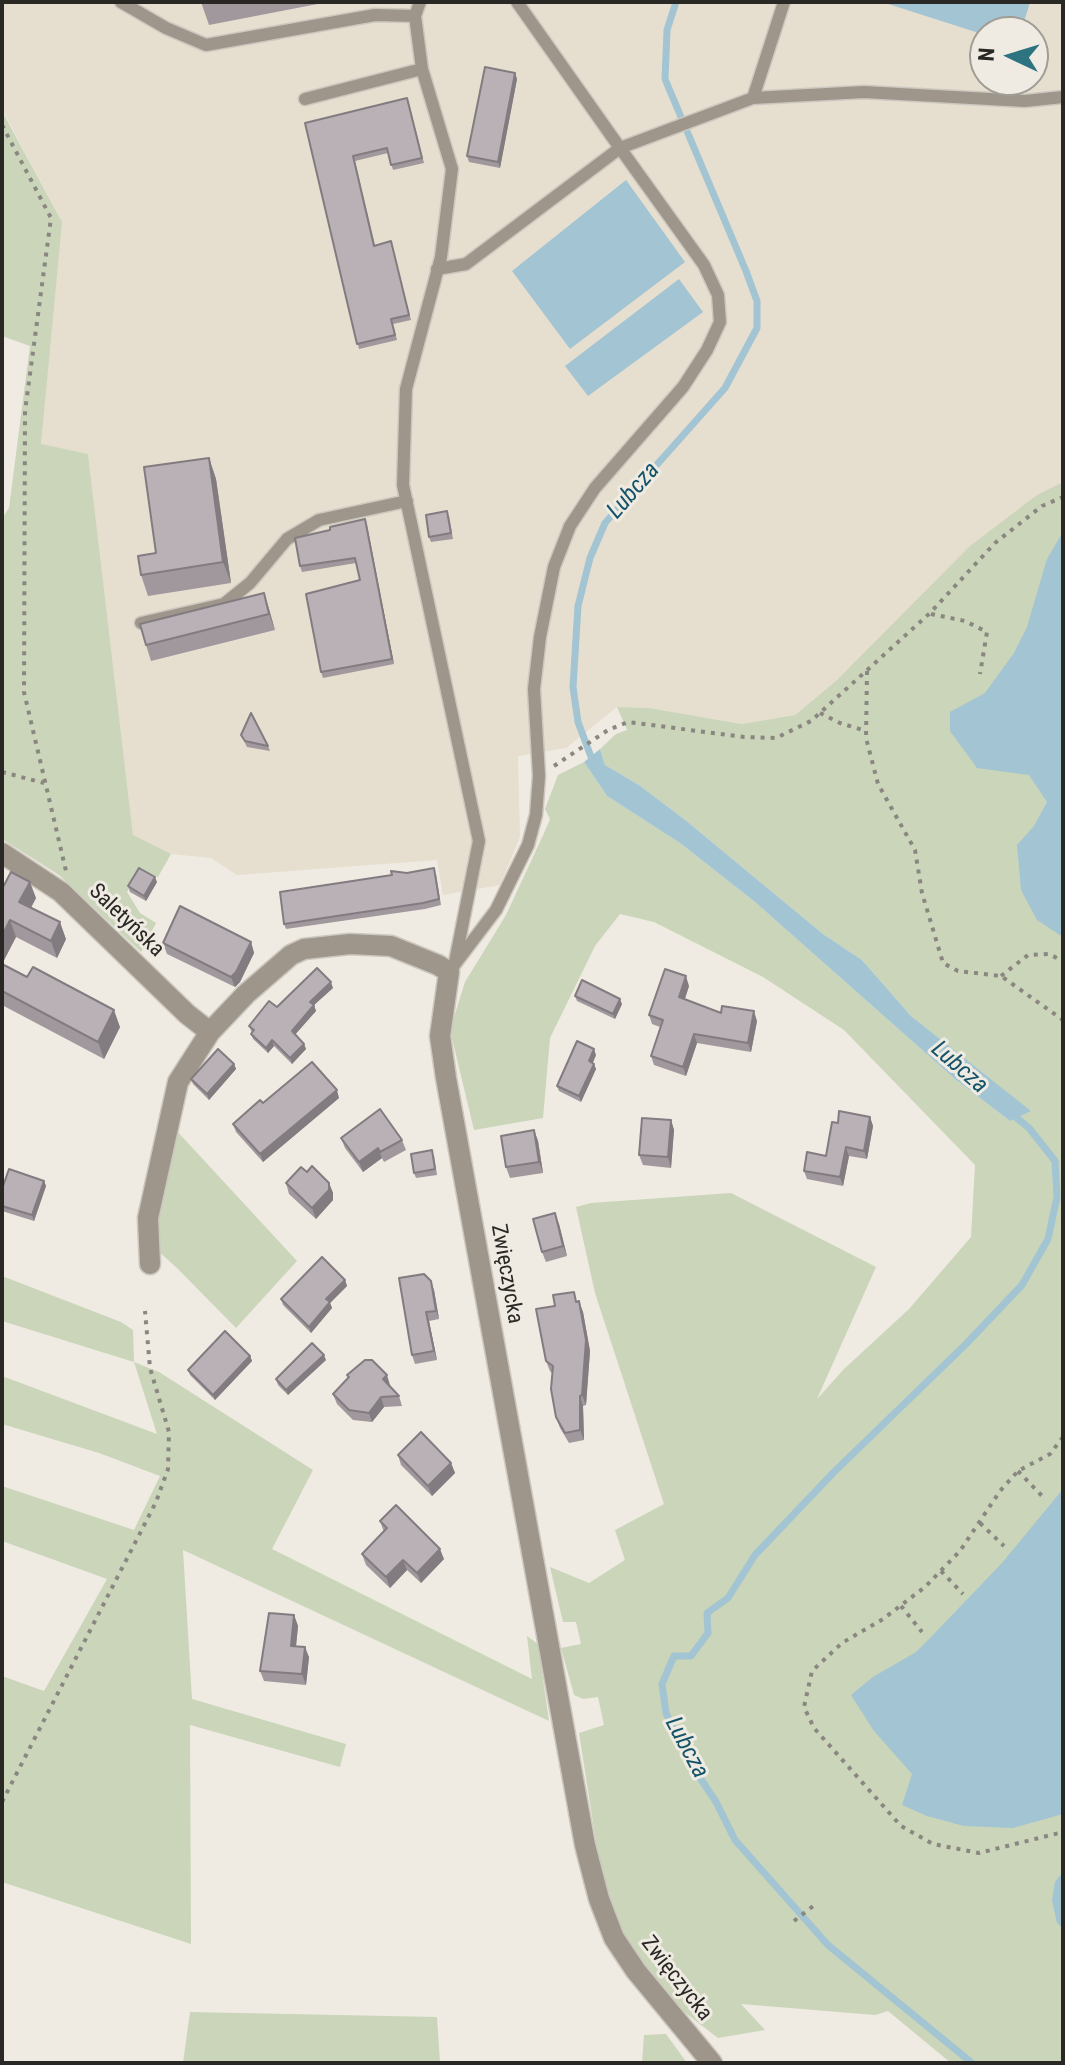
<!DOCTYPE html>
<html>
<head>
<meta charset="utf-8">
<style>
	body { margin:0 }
	#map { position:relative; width:1065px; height:2065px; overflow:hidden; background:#efebe2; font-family:"Roboto Condensed",sans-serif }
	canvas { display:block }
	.frame { position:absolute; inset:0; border:4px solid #2a2825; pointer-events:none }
	.north { position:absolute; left:969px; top:16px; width:80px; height:80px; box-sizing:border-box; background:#efebe2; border:2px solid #a09d96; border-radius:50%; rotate:274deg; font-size:22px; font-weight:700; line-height:32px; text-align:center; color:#2a2825 }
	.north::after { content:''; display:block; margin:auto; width:28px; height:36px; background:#2d7380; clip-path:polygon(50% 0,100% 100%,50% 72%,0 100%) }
</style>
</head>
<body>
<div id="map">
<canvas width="1065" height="2065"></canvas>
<div class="frame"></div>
<div class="north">N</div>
</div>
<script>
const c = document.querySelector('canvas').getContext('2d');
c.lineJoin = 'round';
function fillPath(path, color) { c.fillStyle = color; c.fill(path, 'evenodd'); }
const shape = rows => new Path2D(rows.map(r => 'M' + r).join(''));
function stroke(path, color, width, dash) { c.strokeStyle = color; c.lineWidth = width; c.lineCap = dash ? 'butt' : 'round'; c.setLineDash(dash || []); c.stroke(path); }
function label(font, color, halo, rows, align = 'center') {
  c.font = font + ' "Roboto Condensed",sans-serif'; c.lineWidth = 6; c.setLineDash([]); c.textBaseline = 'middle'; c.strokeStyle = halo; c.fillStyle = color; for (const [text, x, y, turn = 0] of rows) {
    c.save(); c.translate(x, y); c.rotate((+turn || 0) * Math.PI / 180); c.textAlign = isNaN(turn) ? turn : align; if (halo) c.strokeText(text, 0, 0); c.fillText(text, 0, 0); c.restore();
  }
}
fillPath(shape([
	[2,2,1063,2,1063,482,1037,495,837,680,795,715,742,724,649,708,617,707,566,748,518,756,520,837,500,885,443,895,437,860,237,875,211,858,171,854,133,836,88,454,41,445,60,218,2,109],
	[985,32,1033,32,1033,80,985,80]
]), '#e6dfcf');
fillPath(shape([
	[2,111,62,222,41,444,88,454,133,835,171,854,158,877,139,871,127,892,140,913,156,923,141,952,59,875,2,839,2,518,9,508,30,346,2,336],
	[1063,482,1063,2063,951,2063,888,2011,875,2015,741,2004,765,2030,718,2038,666,1998,624,1933,602,1880,579,1733,604,1725,598,1697,583,1699,574,1695,561,1648,581,1644,576,1622,563,1622,550,1567,589,1583,625,1560,615,1530,664,1504,595,1293,576,1207,591,1203,731,1193,876,1267,817,1399,844,1369,909,1309,971,1237,975,1165,844,1030,763,977,654,922,620,914,595,946,550,1038,543,1118,474,1130,450,1030,465,982,506,915,545,831,550,819,545,809,558,775,584,762,607,796,680,843,755,902,955,1079,1010,1121,1030,1111,911,1016,862,960,823,934,684,819,639,785,605,765,600,749,616,734,627,730,617,707,649,708,742,724,795,715,837,680,970,546,1037,495],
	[175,1129,297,1261,236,1328,177,1268,158,1251,157,1222],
	[2,1276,121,1322,133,1330,134,1362,159,1372,313,1470,272,1549,532,1679,527,1636,538,1644,549,1721,183,1550,192,1699,346,1744,340,1767,190,1725,191,1944,2,1882,2,1676,44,1691,107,1579,2,1541,2,1486,134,1530,160,1476,99,1453,2,1424,2,1376,157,1434,134,1362,2,1321],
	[190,2012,437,2017,440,2063,183,2063],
	[666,2034,687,2063,642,2063,644,2035]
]), '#cad5b9');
fillPath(shape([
	[882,2,1030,2,1021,32,985,32,985,35],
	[626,180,685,262,570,349,512,271],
	[679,279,703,312,588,396,565,366],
	[1063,532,1063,937,1037,920,1021,890,1017,845,1034,826,1047,802,1029,775,977,768,950,731,950,712,985,693,1014,653,1027,627,1047,559],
	[600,749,605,765,639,785,684,819,823,934,862,960,911,1016,1031,1111,1010,1121,955,1079,755,902,680,843,607,796,584,762],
	[1063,1489,1063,1814,1013,1828,964,1826,927,1816,902,1805,912,1774,874,1731,851,1695,873,1677,916,1652,932,1636,1002,1563],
	[1063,1872,1063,1928,1057,1923,1052,1900,1055,1882]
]), '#a3c4d3');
stroke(shape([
	[593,762,578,722,573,687,578,606,590,558,605,523,725,388,757,328,757,301,746,271,665,79,667,30,676,2],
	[972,2063,828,1945,735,1840,716,1802,689,1761,666,1713,662,1684,674,1656,691,1656,708,1633,707,1613,728,1598,755,1555,833,1473,966,1344,1022,1285,1048,1239,1057,1197,1055,1161,1029,1128,1012,1114]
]), '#a3c4d3', 7);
const service = shape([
	[121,2,166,28,206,45,375,15,415,16],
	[420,2,415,16,422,69,452,169,441,257,406,389,403,485,479,841,455,962],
	[753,98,784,2],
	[305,99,422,69],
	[437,269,466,264,620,148,517,2],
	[141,623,224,604,250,583,287,539,319,520,407,501],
	[449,972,496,910,528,845,536,815,539,776,534,689,540,637,554,567,570,526,595,488,683,387,707,350,720,322,718,295,704,265,620,148,753,98,864,92,1025,101,1063,97]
]);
const minor = shape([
	[2,853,61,892,187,1014,210,1032],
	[150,1264,148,1218,178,1082,210,1032,246,994,291,955,304,949,350,944,391,946,438,965,449,972,440,1036,446,1078,585,1845,599,1899,614,1938,636,1971,712,2063]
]);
stroke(service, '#ccc8c0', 15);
stroke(minor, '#ccc8c0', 23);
stroke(shape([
	[2,125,51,218,25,411,24,692,66,871],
	[931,614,965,621,987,632,980,674],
	[867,671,866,738,878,784,915,850,922,893,943,963,958,971,1001,976,1063,1020],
	[820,713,840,723,866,731],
	[554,766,608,730,628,722,744,737,776,738,811,721,930,613,995,543,1042,506,1063,497],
	[2,772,44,783],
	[1001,976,1028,955,1049,954,1063,961],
	[1063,1437,1050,1454,1018,1471,1000,1491,960,1551,925,1587,883,1619,842,1643,812,1671,804,1707,814,1728,901,1826,933,1844,979,1853,1063,1832],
	[1018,1471,1044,1498],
	[980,1523,1004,1546],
	[941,1571,963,1594],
	[901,1606,922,1632],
	[2,1802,156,1502,168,1469,169,1432,150,1368,145,1311],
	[794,1921,817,1903]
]), '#8a8781', 4, [4, 6]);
stroke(service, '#9f968b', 12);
stroke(minor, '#9f968b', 20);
fillPath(shape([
	[201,2,328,2,209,25],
	[515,73,517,79,500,168,469,162,467,156],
	[409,103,424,163,393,170,388,153,355,161,375,245,391,241,411,320,393,324,397,340,359,349,305,123],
	[209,458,216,479,231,583,148,596,141,575,156,553],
	[449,516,453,539,431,542,429,537],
	[365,519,394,664,323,678,321,672,360,580,356,563,302,572,300,566,330,530],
	[264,593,275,630,151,661,146,645],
	[241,735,268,746,270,751,247,747],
	[436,874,441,905,425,909,286,929,284,924],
	[157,882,146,901,130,892,128,886],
	[2,889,36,898,31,908,66,939,57,958,16,937,2,964,120,1027,104,1059,2,1005],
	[251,942,254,953,240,982,235,987,167,954,163,943],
	[689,986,685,999,721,1013,757,1021,751,1052,697,1043,686,1076,654,1065,651,1056,660,1027,652,1024,649,1015],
	[333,988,314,1005,316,1011,295,1034,304,1044,306,1049,292,1064,274,1046,268,1053,253,1039,251,1034,252,1033,249,1026,277,1007],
	[575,996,622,1004,615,1019,577,1001],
	[596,1055,593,1063,596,1069,581,1102,559,1091,557,1086],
	[234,1064,236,1069,209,1100,193,1084,191,1079],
	[339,1098,263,1162,236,1132,233,1124,263,1103],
	[870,1117,873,1126,867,1159,849,1156,843,1186,807,1179,804,1171,826,1156,838,1123],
	[671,1120,674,1130,671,1168,643,1165,639,1155],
	[534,1130,538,1141,543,1173,510,1178,506,1167],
	[341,1138,402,1140,406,1150,384,1162,382,1158,363,1172,345,1148],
	[434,1155,437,1175,416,1178,414,1173],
	[307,1172,329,1183,333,1193,333,1200,316,1219,289,1194,286,1183],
	[44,1181,46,1186,34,1221,2,1211,2,1189],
	[559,1224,567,1256,546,1262,542,1252],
	[345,1280,347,1286,330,1303,332,1308,311,1333,283,1305,281,1299],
	[434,1290,439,1319,429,1321,437,1360,415,1364,412,1355],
	[578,1302,583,1312,590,1351,586,1405,583,1406,584,1440,569,1443,560,1428,556,1417,552,1373,550,1371,546,1361,555,1306],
	[250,1356,252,1361,215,1400,190,1375,188,1370],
	[326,1360,288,1395,278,1385,276,1379],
	[347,1375,390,1385,389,1386,399,1396,402,1406,384,1407,372,1422,353,1420,337,1404,333,1394,348,1378],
	[398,1455,451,1463,455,1473,432,1496,401,1465],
	[380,1521,444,1559,421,1583,407,1570,390,1588,366,1565,362,1554,384,1532],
	[294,1615,298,1626,296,1646,309,1657,306,1685,264,1681,260,1671]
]), '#a0989d');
fillPath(shape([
	[515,73,517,79,500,168,498,162],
	[209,458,216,479,231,583,223,562],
	[365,519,367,525,394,664,392,659],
	[264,593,269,609,275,630,269,614],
	[155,877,157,882,146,901,144,896],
	[30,882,36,898,25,918,19,902],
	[10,920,16,937,2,964,2,936],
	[60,922,66,939,57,958,51,941],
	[251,942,254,953,240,982,235,987,231,977],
	[686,976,689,986,682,1007,679,997],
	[331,982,333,988,314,1005,316,1011,294,1036,292,1031,310,1002],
	[620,999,622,1004,615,1019,613,1014],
	[114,1010,120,1027,104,1059,98,1042],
	[754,1011,757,1021,751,1052,748,1043],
	[694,1034,697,1043,686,1076,683,1067],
	[272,1040,274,1046,268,1053,266,1048],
	[304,1044,306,1049,292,1064,290,1058],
	[594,1049,596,1055,591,1066,589,1061],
	[234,1064,236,1069,209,1100,207,1094],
	[594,1064,596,1069,581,1102,579,1096],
	[337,1090,339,1098,263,1162,260,1154],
	[870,1117,873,1126,867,1159,864,1151],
	[671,1120,674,1130,671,1168,668,1157],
	[534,1130,538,1141,543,1173,539,1162],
	[846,1147,849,1156,843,1186,840,1177],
	[378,1148,382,1158,363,1172,359,1162],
	[44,1181,46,1186,34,1221,32,1215],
	[329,1183,333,1193,333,1200,316,1219,312,1208],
	[555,1213,559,1224,567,1256,563,1246],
	[345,1280,347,1286,330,1303,332,1308,311,1333,309,1327,326,1299],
	[431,1281,434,1290,439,1319,436,1311],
	[579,1301,583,1312,590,1351,586,1405,582,1395],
	[426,1312,429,1321,437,1360,434,1351],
	[324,1355,326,1360,288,1395,286,1390],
	[250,1356,252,1361,215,1400,213,1395],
	[387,1375,390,1385,387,1389,383,1379],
	[580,1396,583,1406,584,1440,580,1430],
	[381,1397,384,1407,372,1422,369,1413],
	[451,1463,455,1473,432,1496,428,1486],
	[440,1549,444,1559,421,1583,417,1573],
	[403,1560,407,1570,390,1588,386,1577],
	[294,1615,298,1626,295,1656,291,1646],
	[305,1647,309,1657,306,1685,302,1674]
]), '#827c80');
const building = shape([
	[485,67,515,73,498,162,467,156,485,67],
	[407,98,422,158,391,165,387,148,353,156,374,246,391,241,409,315,391,319,395,335,357,344,305,123,407,98],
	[209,458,223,562,141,575,138,556,156,553,144,467,209,458],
	[447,511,451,533,429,537,426,515,447,511],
	[365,519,392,659,321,672,306,594,360,580,355,558,300,566,295,538,330,530,330,527,365,519],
	[264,593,269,614,146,645,140,624,264,593],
	[251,713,268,746,245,741,241,735,251,713],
	[139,868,155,877,144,896,128,886,139,868],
	[434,868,439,899,423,903,284,924,280,892,392,875,391,871,407,873,434,868],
	[11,872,30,882,19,902,60,922,51,941,10,920,2,936,2,889,11,872],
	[180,906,251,942,236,972,231,977,163,943,180,906],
	[2,964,27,977,33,967,114,1010,98,1042,2,991,2,964],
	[317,968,331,982,310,1002,314,1005,292,1031,304,1044,290,1058,272,1040,266,1048,251,1034,254,1030,249,1026,269,1001,277,1007,317,968],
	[665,969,686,976,679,997,721,1013,722,1006,754,1011,748,1043,694,1034,683,1067,651,1056,663,1020,649,1015,665,969],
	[582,980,620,999,613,1014,575,996,582,980],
	[577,1041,594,1049,589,1061,594,1064,579,1096,557,1086,577,1041],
	[218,1049,234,1064,207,1094,191,1079,218,1049],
	[312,1062,337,1090,260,1154,233,1124,260,1100,263,1103,312,1062],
	[380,1109,402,1140,380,1152,378,1148,359,1162,341,1138,380,1109],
	[839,1111,870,1117,864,1151,846,1147,840,1177,804,1171,807,1152,826,1156,832,1122,838,1123,839,1111],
	[642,1118,671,1120,668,1157,639,1155,642,1118],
	[534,1130,539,1162,506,1167,501,1136,534,1130],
	[432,1150,435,1169,414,1173,411,1154,432,1150],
	[312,1166,329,1183,329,1190,312,1208,286,1183,301,1167,307,1172,312,1166],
	[9,1169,44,1181,32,1215,2,1206,2,1189,9,1169],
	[555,1213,563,1246,542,1252,533,1219,555,1213],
	[322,1257,345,1280,326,1299,330,1302,309,1327,281,1299,322,1257],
	[424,1274,431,1281,436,1311,426,1312,434,1351,412,1355,399,1278,424,1274],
	[574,1292,576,1302,579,1301,586,1340,582,1395,580,1396,580,1430,565,1433,556,1417,551,1389,553,1366,546,1361,536,1309,555,1306,553,1295,574,1292],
	[225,1331,250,1356,213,1395,188,1370,225,1331],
	[312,1343,324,1355,286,1390,276,1379,312,1343],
	[365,1360,372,1360,387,1375,383,1379,399,1396,381,1397,369,1413,349,1410,333,1394,349,1377,347,1375,365,1360],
	[421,1432,451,1463,428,1486,398,1455,421,1432],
	[396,1505,440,1549,417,1573,403,1560,386,1577,362,1554,387,1528,380,1521,396,1505],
	[269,1613,294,1615,291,1646,305,1647,302,1674,260,1671,269,1613]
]);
fillPath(building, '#bab1b7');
stroke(building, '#827c80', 2);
label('22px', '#2a2825', '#efebe2', [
	["Saletyńska",126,921,44],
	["Zwięczycka",506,1274,80],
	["Zwięczycka",676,1979,52]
]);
label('italic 24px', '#145369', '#efebe2', [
	["Lubcza",634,491,-49],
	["Lubcza",959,1068,41],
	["Lubcza",686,1748,62]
]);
</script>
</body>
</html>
